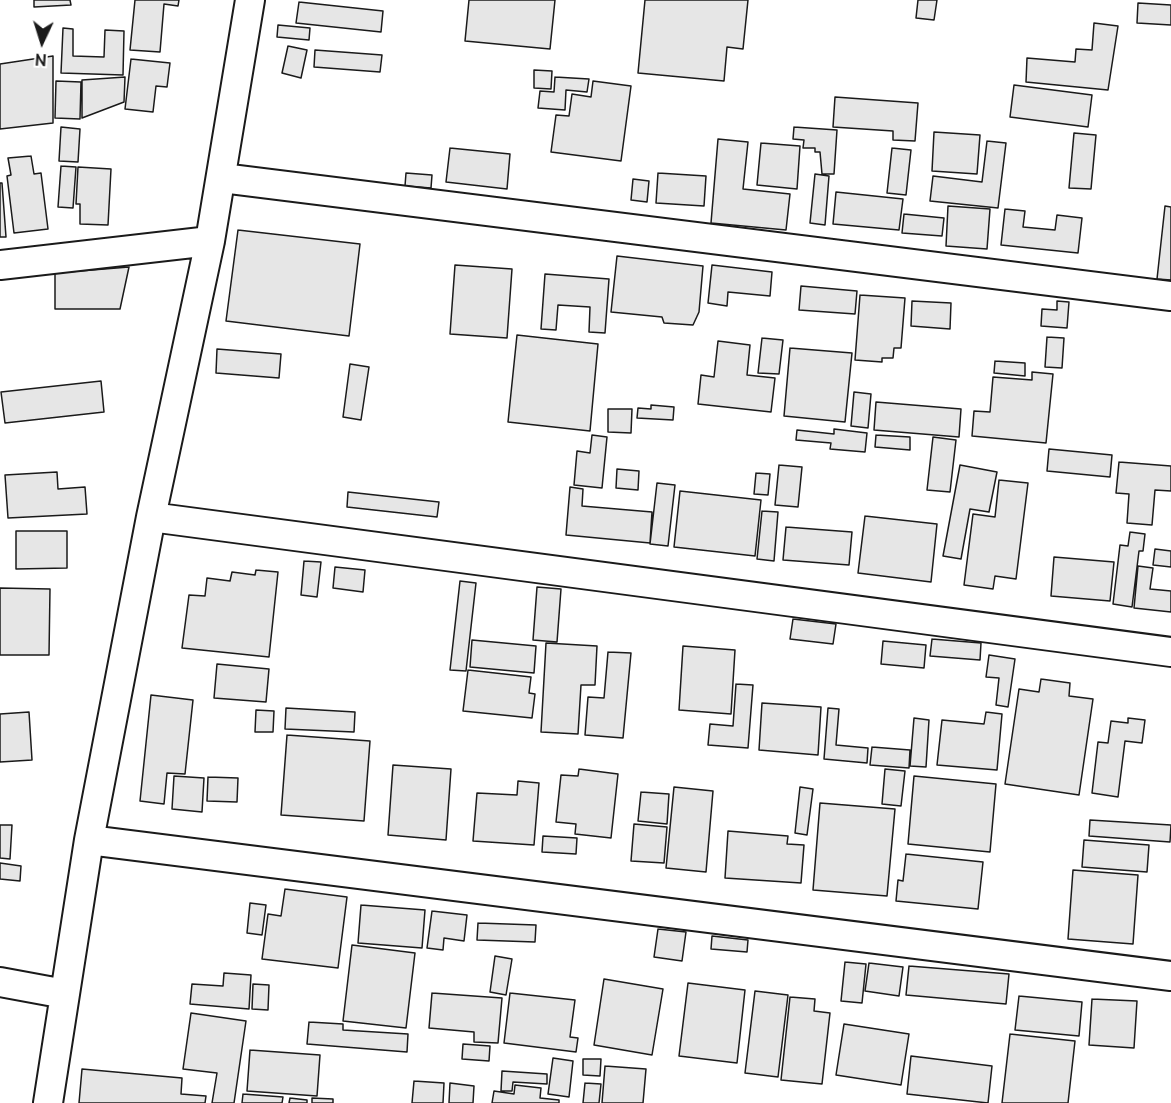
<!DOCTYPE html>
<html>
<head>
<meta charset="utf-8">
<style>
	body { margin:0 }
	#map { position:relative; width:1171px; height:1103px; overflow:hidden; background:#fff; font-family:Ubuntu,sans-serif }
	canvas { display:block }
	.north { position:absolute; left:12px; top:12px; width:60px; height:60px; -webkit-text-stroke:4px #fff; paint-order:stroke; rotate:184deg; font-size:16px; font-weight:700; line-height:24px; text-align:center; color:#1a1a1a }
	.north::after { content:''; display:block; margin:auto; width:21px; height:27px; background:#1a1a1a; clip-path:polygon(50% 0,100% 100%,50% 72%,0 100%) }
</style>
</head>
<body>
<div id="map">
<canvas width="1171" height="1103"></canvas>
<div class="north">N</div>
</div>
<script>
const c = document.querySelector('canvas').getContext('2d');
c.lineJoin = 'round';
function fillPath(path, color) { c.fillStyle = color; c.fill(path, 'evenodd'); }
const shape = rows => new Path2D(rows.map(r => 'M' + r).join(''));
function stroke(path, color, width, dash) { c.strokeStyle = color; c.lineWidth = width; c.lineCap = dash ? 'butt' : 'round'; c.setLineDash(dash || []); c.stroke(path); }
const building = shape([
	[34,0,70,0,71,5,34,7,34,0],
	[135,0,179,0,178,6,164,4,160,52,130,50,135,0],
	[469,0,555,0,550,49,465,41,469,0],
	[645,0,748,0,743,49,727,47,724,81,638,73,645,0],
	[918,0,937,0,934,20,916,18,918,0],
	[299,2,383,11,381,32,296,23,299,2],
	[1138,3,1171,5,1171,25,1137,23,1138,3],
	[1094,23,1118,26,1108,90,1026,82,1027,58,1075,62,1076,49,1092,50,1094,23],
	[278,25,310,28,309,40,277,37,278,25],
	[63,28,73,29,73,56,104,57,105,30,124,31,123,75,61,73,63,28],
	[288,46,307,50,301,78,282,73,288,46],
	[315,50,382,55,380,72,314,67,315,50],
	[53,56,53,123,0,129,0,64,53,56],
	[131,59,170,63,167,87,156,86,153,112,125,109,131,59],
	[534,70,552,71,551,89,534,88,534,70],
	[125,77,124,102,82,118,82,80,125,77],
	[555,77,589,79,587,92,566,90,565,110,538,108,540,91,554,92,555,77],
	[56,81,81,82,80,119,55,118,56,81],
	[593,81,631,86,621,161,551,152,556,115,569,116,572,94,591,97,593,81],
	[1014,85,1092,95,1088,127,1010,117,1014,85],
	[835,97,918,103,915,141,893,140,893,131,833,127,835,97],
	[61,127,80,129,78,162,59,161,61,127],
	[794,127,837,130,834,174,822,174,820,152,815,152,815,148,803,148,804,140,793,139,794,127],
	[934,132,980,135,977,174,932,171,934,132],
	[1074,133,1096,135,1091,189,1069,188,1074,133],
	[718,139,748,142,743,189,790,194,786,230,711,223,718,139],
	[987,141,1006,143,998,208,930,201,933,176,982,182,987,141],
	[761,143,800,146,797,189,757,185,761,143],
	[450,148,510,154,507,189,446,182,450,148],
	[892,148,911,150,906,195,887,193,892,148],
	[31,156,34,174,41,173,48,229,14,233,7,176,11,175,8,158,31,156],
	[61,166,76,167,73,208,58,207,61,166],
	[78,167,111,169,108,225,80,224,80,204,76,204,78,167],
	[406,173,432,175,431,188,405,186,406,173],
	[658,173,706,176,704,206,656,203,658,173],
	[815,174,829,176,825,225,810,223,815,174],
	[633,179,649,181,647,202,631,200,633,179],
	[0,183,2,183,6,237,0,237,0,183],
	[836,192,903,199,899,230,833,224,836,192],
	[948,206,990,209,987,249,946,246,948,206],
	[1165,206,1171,207,1171,280,1157,279,1165,206],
	[1005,209,1025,211,1023,227,1055,230,1057,215,1082,218,1078,253,1001,245,1005,209],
	[904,214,944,218,942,236,902,233,904,214],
	[238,230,360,244,349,336,226,321,238,230],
	[617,256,703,266,699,312,693,325,664,323,662,317,611,312,617,256],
	[455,265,512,269,507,338,450,334,455,265],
	[712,265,772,272,770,296,728,292,727,306,708,303,712,265],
	[129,267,120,309,55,309,55,273,129,267],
	[545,274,609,279,605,333,589,332,590,307,558,305,556,330,541,329,545,274],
	[801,286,857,291,855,314,799,310,801,286],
	[860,295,905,298,901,348,894,348,893,358,882,358,882,362,855,360,860,295],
	[912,301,951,303,950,329,911,326,912,301],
	[1057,301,1069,302,1067,328,1041,326,1042,309,1057,310,1057,301],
	[517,335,598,344,590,431,508,422,517,335],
	[1047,337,1064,338,1062,368,1045,367,1047,337],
	[762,338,783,340,779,374,758,373,762,338],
	[718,341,750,345,747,375,775,378,771,412,698,404,701,375,714,377,718,341],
	[790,348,852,353,845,422,784,416,790,348],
	[217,349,281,354,279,378,216,373,217,349],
	[995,361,1025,363,1025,376,994,373,995,361],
	[350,364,369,367,361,420,343,417,350,364],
	[1032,372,1053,374,1046,443,972,436,974,411,990,412,993,377,1032,380,1032,372],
	[101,381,104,412,5,423,1,392,101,381],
	[854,392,871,394,868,428,851,426,854,392],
	[876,402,961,409,959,437,874,430,876,402],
	[651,405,674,407,673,420,637,418,638,408,651,409,651,405],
	[608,409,632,409,631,433,608,432,608,409],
	[834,429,867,433,865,452,830,449,831,443,796,440,797,430,834,434,834,429],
	[592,435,607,437,602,488,574,485,577,451,590,453,592,435],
	[876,435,910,437,910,450,875,447,876,435],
	[933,437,956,440,950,492,927,490,933,437],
	[1049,449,1112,455,1110,477,1047,471,1049,449],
	[1119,462,1171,466,1171,491,1155,490,1152,525,1127,523,1129,494,1116,493,1119,462],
	[779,465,802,467,798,507,775,505,779,465],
	[960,465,997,472,989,512,970,509,961,559,943,556,960,465],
	[617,469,639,471,638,490,616,488,617,469],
	[57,472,58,489,85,487,87,514,8,518,5,475,57,472],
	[756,473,770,474,768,495,754,494,756,473],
	[999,480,1028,483,1016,579,995,576,993,589,964,585,973,514,995,517,999,480],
	[657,483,675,485,668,546,650,544,657,483],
	[570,487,583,489,582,506,652,512,650,543,566,535,570,487],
	[680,491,761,500,755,556,674,547,680,491],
	[348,492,439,502,437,517,347,507,348,492],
	[762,511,778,512,774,561,757,559,762,511],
	[865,516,937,524,931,582,858,573,865,516],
	[786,527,852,532,849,565,783,560,786,527],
	[16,531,67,531,67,568,16,569,16,531],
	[1130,532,1145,534,1143,551,1139,551,1132,607,1113,604,1120,545,1128,546,1130,532],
	[1155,549,1171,551,1171,567,1153,565,1155,549],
	[1054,557,1114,562,1110,601,1051,596,1054,557],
	[304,561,321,562,317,597,301,595,304,561],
	[1138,566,1153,568,1150,589,1171,591,1171,612,1134,608,1138,566],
	[335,567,365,570,363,592,333,588,335,567],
	[256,570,278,572,269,657,182,648,189,595,205,596,207,578,230,581,232,572,255,575,256,570],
	[460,581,476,583,466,671,450,670,460,581],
	[537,587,561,589,557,642,533,640,537,587],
	[0,588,50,589,49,655,0,655,0,588],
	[793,619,836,624,833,644,790,639,793,619],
	[932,639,981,643,980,660,930,656,932,639],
	[472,640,536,646,534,673,470,667,472,640],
	[883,641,926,645,924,668,881,664,883,641],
	[546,643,597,646,595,685,581,685,578,734,541,732,546,643],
	[683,646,735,650,731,714,679,710,683,646],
	[608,652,631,653,623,738,585,735,588,697,604,698,608,652],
	[989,655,1015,659,1008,707,996,705,999,678,986,677,989,655],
	[217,664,269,669,266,702,214,698,217,664],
	[468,670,531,677,529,693,535,694,532,718,463,711,468,670],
	[1041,679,1070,683,1069,696,1093,699,1079,795,1005,784,1019,689,1039,692,1041,679],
	[736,684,753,685,748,748,708,745,710,724,733,726,736,684],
	[151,695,193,700,185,774,167,773,164,804,140,801,151,695],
	[762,703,821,707,818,755,759,750,762,703],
	[286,708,355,712,354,732,285,729,286,708],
	[828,708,839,709,836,745,868,748,867,763,824,759,828,708],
	[256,710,274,711,273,732,255,732,256,710],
	[29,712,32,760,0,762,0,714,29,712],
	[986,712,1002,714,997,770,937,765,942,720,984,724,986,712],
	[914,718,929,720,926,767,910,766,914,718],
	[1128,718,1145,720,1142,743,1125,741,1118,797,1092,793,1098,742,1108,743,1111,721,1128,723,1128,718],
	[287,735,370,741,364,821,281,815,287,735],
	[872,747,910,750,909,768,870,765,872,747],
	[393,765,451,769,446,840,388,835,393,765],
	[579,769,618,774,611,838,575,834,576,824,556,822,561,775,578,776,579,769],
	[885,769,905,771,901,806,882,804,885,769],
	[174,776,204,778,202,812,172,809,174,776],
	[914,776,996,784,990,852,908,844,914,776],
	[208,777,238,778,237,802,207,801,208,777],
	[518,781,539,783,534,845,473,841,477,793,517,795,518,781],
	[674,787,713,791,706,872,666,868,674,787],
	[800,787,813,789,807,835,795,833,800,787],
	[641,792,669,794,667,824,638,821,641,792],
	[820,803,895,809,887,896,813,890,820,803],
	[1090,820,1171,825,1170,842,1089,836,1090,820],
	[634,824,667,827,664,863,631,861,634,824],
	[0,825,12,825,10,859,0,858,0,825],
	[728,831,788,836,787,844,804,845,801,883,725,878,728,831],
	[543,836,577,838,576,854,542,852,543,836],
	[1084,840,1149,845,1147,872,1082,867,1084,840],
	[906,854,983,862,978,909,896,901,898,880,903,881,906,854],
	[0,863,21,866,20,881,0,879,0,863],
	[1073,870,1138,875,1133,944,1068,939,1073,870],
	[285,889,347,897,338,968,262,959,268,914,281,916,285,889],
	[250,903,266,905,262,935,247,933,250,903],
	[361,905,425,910,422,948,358,943,361,905],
	[432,911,467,915,464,941,444,938,443,950,427,948,432,911],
	[478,923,536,925,535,942,477,940,478,923],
	[658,929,686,932,682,961,654,957,658,929],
	[712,936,748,940,747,952,711,949,712,936],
	[352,945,415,953,406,1028,343,1021,352,945],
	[495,956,512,959,506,995,490,992,495,956],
	[845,962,866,964,862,1003,841,1001,845,962],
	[869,963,903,967,899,996,865,991,869,963],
	[909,966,1009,974,1006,1004,906,995,909,966],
	[224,973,251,975,249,1009,190,1004,192,984,223,986,224,973],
	[604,979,663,989,652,1055,594,1045,604,979],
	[688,983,745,990,737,1063,679,1056,688,983],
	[253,984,269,985,268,1010,252,1009,253,984],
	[755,991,788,995,778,1077,745,1073,755,991],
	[432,993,502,998,498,1043,474,1042,474,1032,429,1028,432,993],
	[510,993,575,1000,570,1037,578,1038,576,1052,504,1043,510,993],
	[1019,996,1082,1002,1079,1036,1015,1030,1019,996],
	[790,997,815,999,814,1011,830,1013,822,1084,781,1080,790,997],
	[1092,999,1137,1001,1134,1048,1089,1045,1092,999],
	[191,1013,246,1021,234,1103,212,1103,217,1073,183,1069,191,1013],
	[309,1022,343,1024,343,1030,408,1034,407,1052,307,1044,309,1022],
	[844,1024,909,1034,901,1085,836,1075,844,1024],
	[1010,1034,1075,1041,1068,1103,1002,1103,1010,1034],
	[463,1044,490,1046,489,1061,462,1059,463,1044],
	[250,1050,320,1055,317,1096,247,1091,250,1050],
	[911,1056,992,1066,988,1103,907,1094,911,1056],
	[553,1058,573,1061,569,1097,548,1094,553,1058],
	[583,1059,601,1059,600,1076,583,1075,583,1059],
	[605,1066,646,1069,643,1103,602,1103,605,1066],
	[82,1069,182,1078,181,1094,206,1096,205,1103,79,1103,82,1069],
	[502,1071,547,1074,547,1084,513,1082,512,1091,501,1091,502,1071],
	[414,1081,444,1083,443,1103,412,1103,414,1081],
	[450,1083,474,1086,473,1103,449,1103,450,1083],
	[585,1083,601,1084,599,1103,583,1103,585,1083],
	[515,1085,541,1088,540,1098,559,1100,559,1103,492,1103,494,1091,514,1094,515,1085],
	[243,1094,283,1097,282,1103,242,1103,243,1094],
	[290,1098,307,1100,307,1103,289,1103,290,1098],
	[312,1098,333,1099,333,1103,312,1103,312,1098]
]);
fillPath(building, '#e6e6e6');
stroke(building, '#1a1a1a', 1.5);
const minor = shape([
	[222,178,1171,296],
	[0,265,210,241],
	[151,517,1171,652],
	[89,840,1171,976],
	[0,982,65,994],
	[48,1103,89,840,151,517,210,241,250,0]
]);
stroke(minor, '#1a1a1a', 32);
stroke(minor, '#fff', 28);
</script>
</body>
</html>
